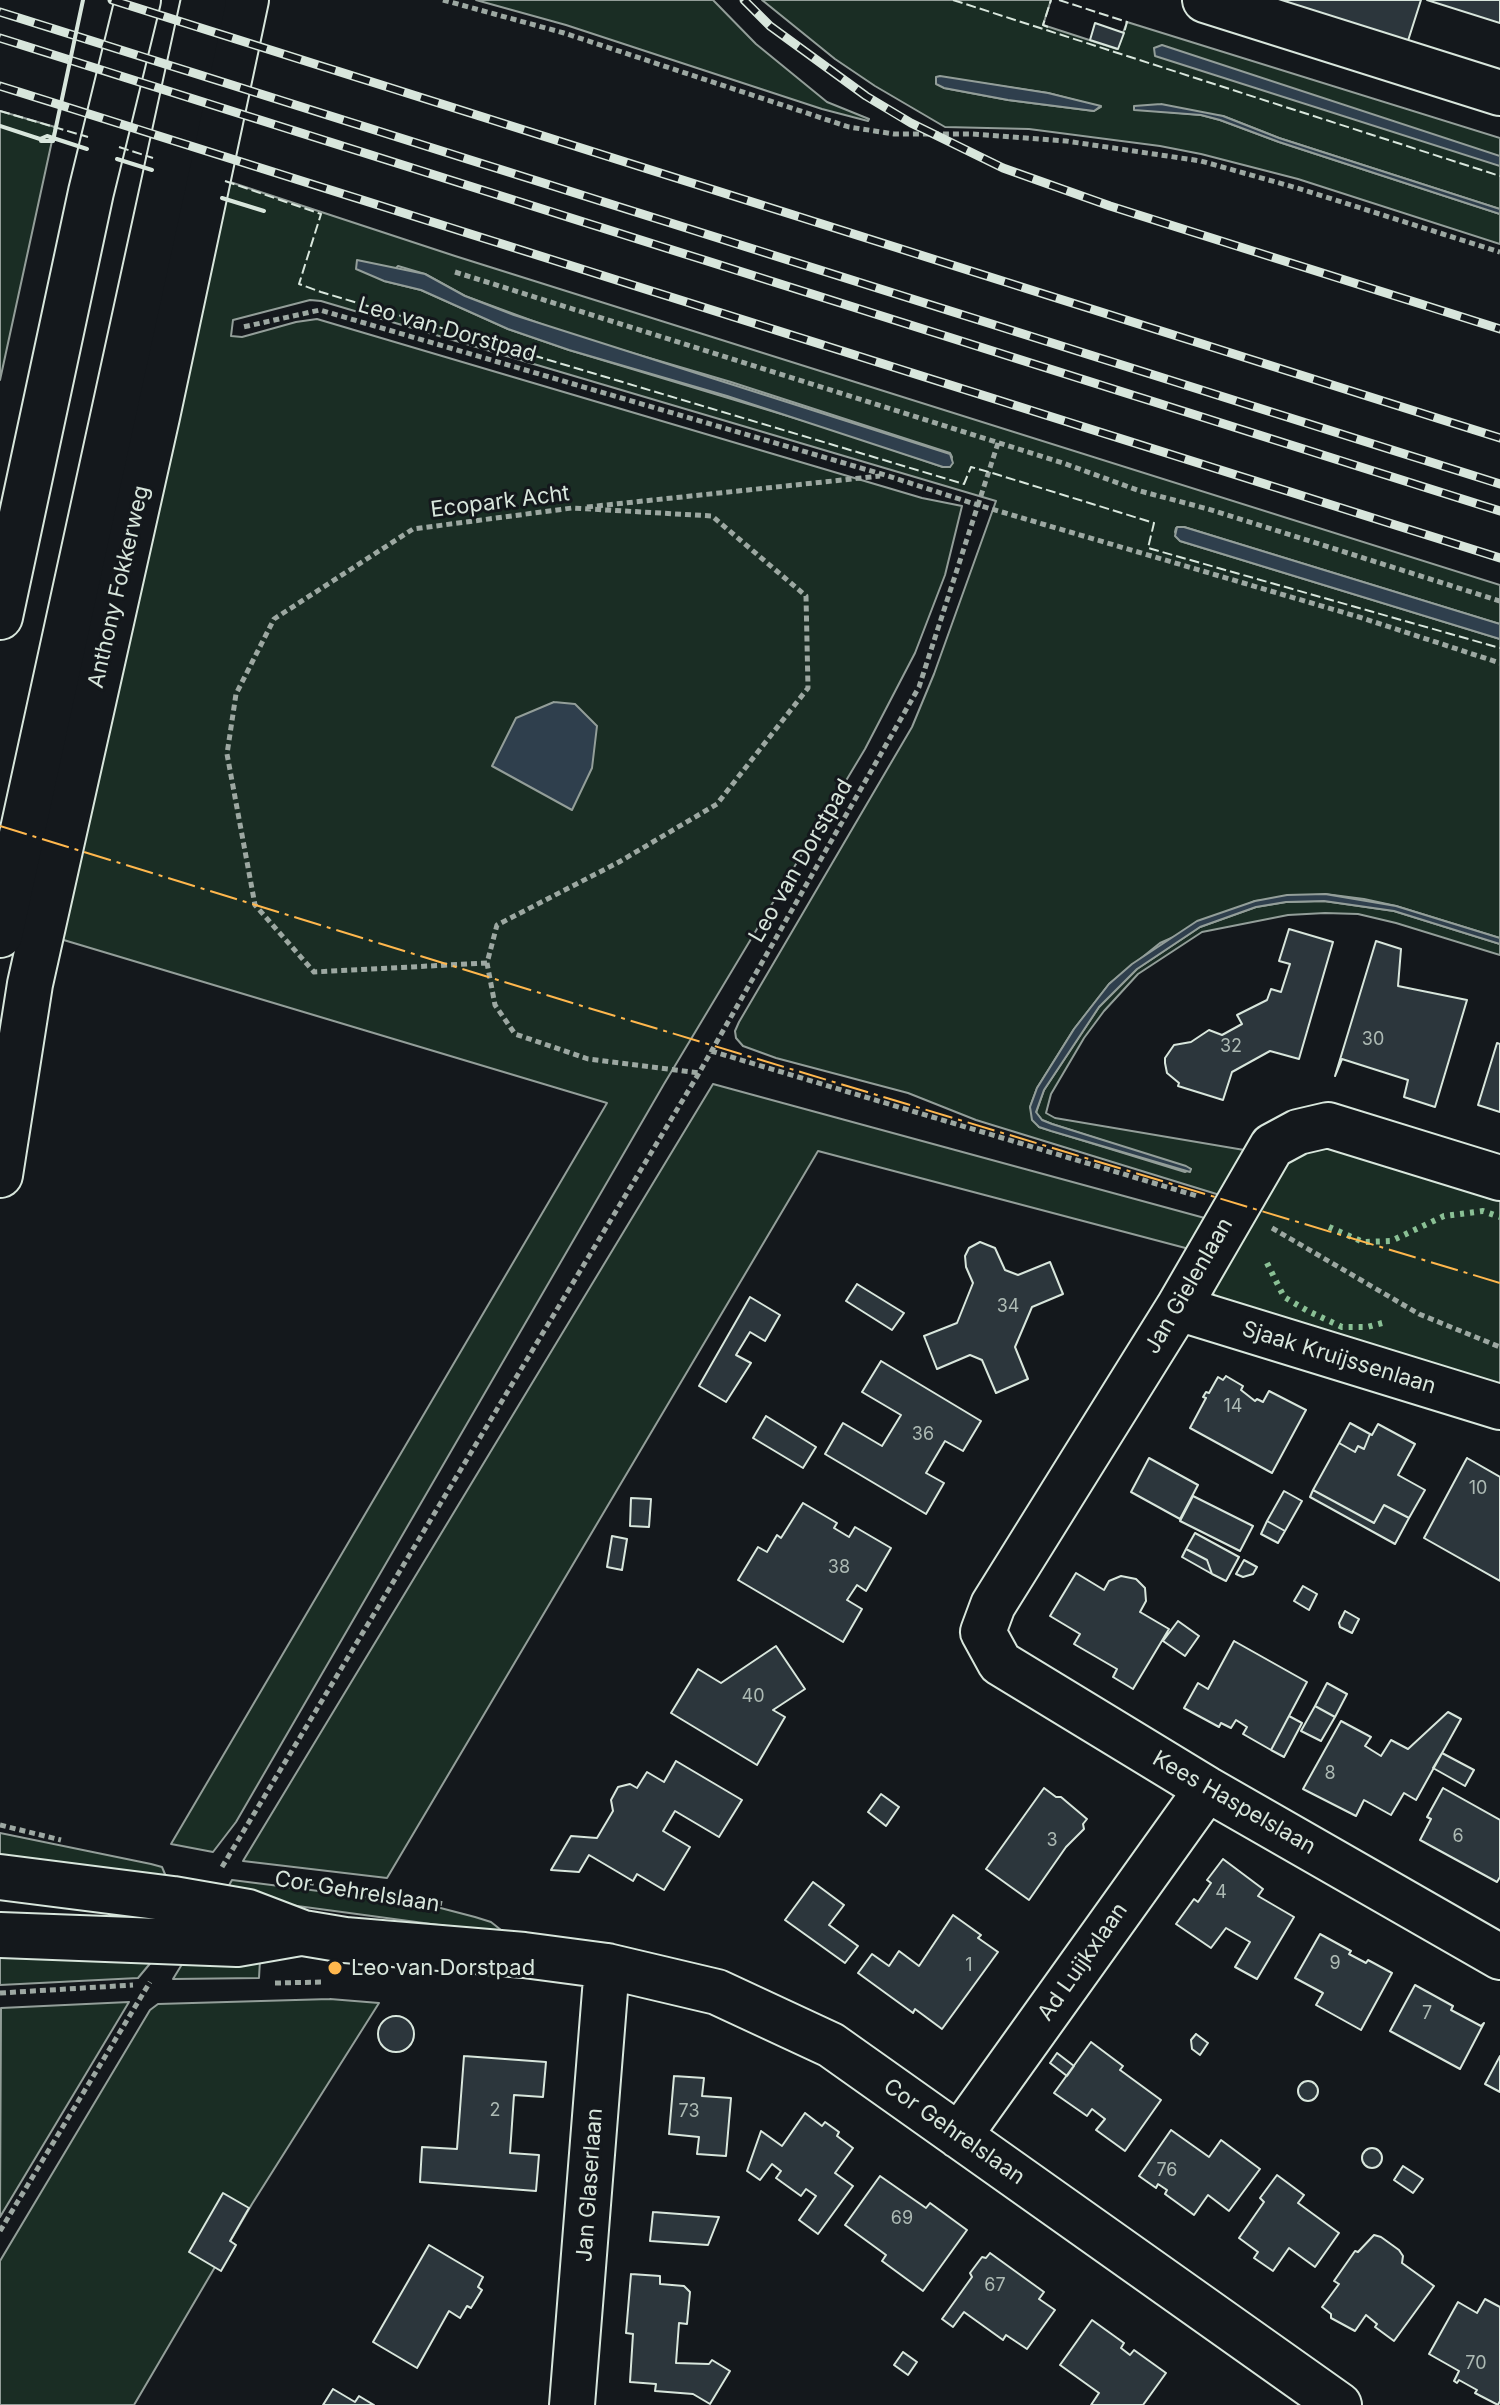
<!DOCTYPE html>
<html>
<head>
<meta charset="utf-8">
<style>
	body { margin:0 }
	canvas { display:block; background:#14181c }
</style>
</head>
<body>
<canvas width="1500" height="2405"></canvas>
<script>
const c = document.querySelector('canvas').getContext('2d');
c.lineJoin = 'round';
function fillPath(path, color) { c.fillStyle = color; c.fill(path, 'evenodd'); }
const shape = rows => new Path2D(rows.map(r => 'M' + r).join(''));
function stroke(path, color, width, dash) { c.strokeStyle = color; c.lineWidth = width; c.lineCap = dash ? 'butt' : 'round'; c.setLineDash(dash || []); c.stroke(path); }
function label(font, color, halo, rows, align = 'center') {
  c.font = font + ' Inter,sans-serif'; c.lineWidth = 6; c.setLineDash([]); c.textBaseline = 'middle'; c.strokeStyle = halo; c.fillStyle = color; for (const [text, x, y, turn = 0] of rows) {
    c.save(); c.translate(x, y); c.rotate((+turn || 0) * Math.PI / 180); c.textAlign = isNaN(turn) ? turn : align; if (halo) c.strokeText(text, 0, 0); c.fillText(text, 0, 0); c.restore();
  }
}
const green = shape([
	[476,0,713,0,756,44,827,102,869,119,868,121,822,109,566,25,476,0],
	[762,0,1051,0,1043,25,1117,49,1127,22,1500,138,1500,209,1279,138,1223,116,1134,109,1201,115,1220,120,1279,142,1500,214,1500,244,1298,179,1201,154,1160,146,1029,129,945,127,875,86,835,59,762,0],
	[940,77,1048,93,1101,107,1094,111,1008,100,944,88,940,77],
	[0,111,55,127,0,380,0,111],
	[224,180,455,256,1500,585,1500,624,1184,527,1176,528,1175,532,1180,541,1500,639,1500,938,1396,906,1364,899,1325,894,1255,901,1160,943,1109,984,1074,1029,1037,1088,1030,1107,1039,1127,1185,1172,1191,1169,1052,1124,1042,1120,1036,1113,1044,1090,1099,1007,1137,969,1200,927,1256,907,1286,902,1324,901,1394,911,1500,944,1500,955,1396,923,1358,914,1325,913,1288,915,1202,932,1138,974,1104,1011,1084,1038,1051,1094,1046,1113,1055,1118,1250,1151,1223,1196,976,1120,908,1093,776,1058,743,1046,736,1038,735,1031,739,1022,912,727,934,674,996,501,321,301,310,300,233,320,231,336,242,337,296,322,317,319,922,498,962,506,945,575,915,653,865,749,664,1084,236,1822,213,1852,171,1844,607,1103,57,938,224,180],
	[398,266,425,274,465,296,571,335,731,382,950,453,952,457,950,467,943,467,841,432,569,350,508,329,421,290,384,281,398,266],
	[713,1084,1212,1220,1193,1250,818,1151,387,1878,243,1861,713,1084],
	[1335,1147,1500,1197,1500,1390,1215,1305,1211,1277,1282,1160,1305,1149,1335,1147],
	[0,1833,151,1864,162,1867,167,1879,0,1867,0,1833],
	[232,1880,429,1905,475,1917,491,1922,501,1930,498,1933,223,1896,232,1880],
	[0,1950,158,1954,138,1978,0,1985,0,1950],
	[187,1956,260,1960,259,1978,173,1979,187,1956],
	[330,1999,379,2003,252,2204,134,2405,0,2405,0,2261,150,2010,158,2004,330,1999],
	[129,2002,0,2217,1,2008,129,2002]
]);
fillPath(green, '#1a2d24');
stroke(green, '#939e99', 2);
const water = shape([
	[1162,45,1500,156,1500,166,1155,56,1154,48,1162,45],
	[940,76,1048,93,1101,106,1094,111,1008,100,944,88,936,84,936,77,940,76],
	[1161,104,1223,116,1279,138,1500,209,1500,214,1279,142,1220,120,1201,115,1134,110,1134,106,1161,104],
	[357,260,425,274,465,296,514,315,950,454,953,463,950,467,943,467,727,396,569,350,508,329,421,290,384,281,356,269,357,260],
	[1177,527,1184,527,1500,624,1500,639,1180,541,1175,536,1177,527],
	[554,702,575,704,597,726,592,768,572,810,492,766,516,718,554,702],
	[1325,894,1396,906,1500,938,1500,944,1394,911,1324,901,1286,902,1256,907,1200,927,1137,969,1099,1007,1044,1090,1036,1112,1042,1120,1052,1124,1186,1166,1191,1169,1190,1172,1051,1131,1039,1127,1032,1120,1030,1107,1037,1088,1074,1029,1109,984,1132,964,1197,921,1255,901,1287,895,1325,894]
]);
fillPath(water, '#2f3f4d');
stroke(water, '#939e99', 2);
const building = shape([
	[1256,0,1421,0,1406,47,1256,0],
	[1427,0,1500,0,1500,23,1427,0],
	[1095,23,1124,33,1118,49,1090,40,1095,23],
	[1289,929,1333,942,1299,1059,1270,1051,1232,1072,1223,1100,1178,1086,1179,1083,1167,1073,1165,1063,1165,1058,1174,1045,1191,1042,1209,1030,1222,1035,1242,1024,1237,1015,1267,1000,1271,989,1281,992,1290,964,1279,961,1289,929],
	[1376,941,1401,949,1398,986,1467,1000,1435,1107,1404,1097,1408,1080,1342,1059,1335,1076,1376,941],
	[1497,1043,1500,1044,1500,1112,1478,1105,1497,1043],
	[980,1242,995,1248,1005,1270,1018,1275,1050,1262,1063,1294,1032,1307,1015,1347,1028,1379,996,1393,982,1360,970,1355,937,1369,924,1336,957,1323,973,1283,966,1267,965,1256,969,1248,980,1242],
	[857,1284,904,1313,892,1330,846,1301,857,1284],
	[750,1297,780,1315,765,1341,750,1332,736,1355,751,1363,726,1402,699,1386,750,1297],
	[881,1361,981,1421,963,1451,945,1441,926,1473,944,1483,926,1514,825,1454,843,1423,882,1446,901,1415,862,1392,881,1361],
	[1226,1376,1243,1386,1241,1390,1255,1401,1257,1399,1263,1402,1269,1391,1306,1410,1272,1473,1190,1428,1206,1398,1203,1397,1206,1392,1209,1393,1218,1377,1223,1380,1226,1376],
	[766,1416,816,1447,803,1468,753,1438,766,1416],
	[1350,1423,1370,1434,1364,1449,1358,1446,1355,1452,1339,1443,1350,1423],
	[1378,1424,1415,1444,1398,1475,1425,1490,1409,1518,1384,1505,1374,1523,1313,1490,1339,1443,1355,1452,1358,1446,1364,1449,1370,1434,1372,1435,1378,1424],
	[1149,1458,1198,1485,1180,1519,1131,1492,1149,1458],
	[1467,1458,1500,1477,1500,1581,1424,1538,1467,1458],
	[1313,1490,1374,1523,1384,1505,1409,1518,1395,1544,1310,1497,1313,1490],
	[1284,1491,1302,1501,1285,1531,1267,1521,1284,1491],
	[1193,1496,1253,1526,1240,1551,1180,1521,1193,1496],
	[631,1498,651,1499,649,1527,630,1526,631,1498],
	[803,1503,837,1523,834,1528,849,1537,855,1527,891,1548,866,1591,857,1585,847,1600,862,1609,843,1642,738,1580,758,1547,767,1552,777,1535,781,1538,803,1503],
	[1267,1521,1285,1531,1278,1543,1261,1534,1267,1521],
	[1195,1533,1239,1557,1226,1581,1212,1574,1207,1560,1186,1549,1195,1533],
	[612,1536,627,1539,622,1570,607,1567,612,1536],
	[1186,1549,1207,1560,1212,1574,1182,1557,1186,1549],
	[1244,1560,1257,1567,1253,1574,1243,1577,1236,1574,1244,1560],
	[1076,1573,1104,1590,1109,1581,1121,1576,1136,1579,1145,1588,1146,1601,1140,1612,1169,1629,1133,1689,1113,1677,1117,1669,1074,1644,1080,1634,1050,1616,1076,1573],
	[1303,1586,1317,1594,1309,1610,1294,1601,1303,1586],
	[1345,1611,1359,1619,1352,1633,1340,1627,1339,1623,1345,1611],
	[1178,1621,1199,1636,1185,1656,1163,1641,1178,1621],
	[1234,1641,1307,1682,1271,1750,1243,1734,1247,1727,1236,1720,1231,1728,1221,1723,1219,1727,1184,1708,1198,1683,1208,1689,1234,1641],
	[776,1646,805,1689,773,1710,785,1717,757,1765,671,1713,698,1669,721,1683,776,1646],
	[1327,1683,1347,1694,1335,1717,1315,1706,1327,1683],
	[1315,1706,1335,1717,1321,1741,1301,1731,1315,1706],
	[1448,1712,1461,1719,1416,1800,1404,1793,1391,1815,1364,1800,1356,1816,1303,1789,1341,1721,1371,1737,1365,1746,1381,1756,1391,1740,1408,1749,1448,1712],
	[1289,1716,1302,1723,1284,1757,1271,1750,1289,1716],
	[1442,1753,1474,1770,1465,1786,1433,1768,1442,1753],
	[676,1761,742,1800,719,1837,675,1811,663,1831,690,1847,664,1890,637,1874,633,1881,589,1855,579,1872,551,1870,571,1836,597,1838,613,1811,611,1800,618,1787,630,1784,637,1788,647,1772,664,1782,676,1761],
	[1044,1788,1056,1797,1061,1797,1087,1819,1083,1824,1084,1829,1066,1847,1029,1900,986,1869,1044,1788],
	[1443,1788,1500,1820,1500,1877,1497,1882,1420,1840,1431,1819,1427,1817,1443,1788],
	[881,1794,899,1807,886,1826,868,1812,881,1794],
	[1223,1859,1263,1889,1258,1896,1294,1917,1257,1979,1235,1967,1250,1942,1226,1928,1211,1948,1176,1924,1194,1899,1198,1902,1211,1883,1207,1880,1223,1859],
	[813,1882,844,1905,829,1925,858,1946,845,1963,785,1920,813,1882],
	[953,1915,981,1935,978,1938,998,1952,942,2029,915,2009,913,2013,858,1973,872,1954,889,1966,899,1951,919,1966,953,1915],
	[1320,1934,1351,1951,1349,1954,1366,1963,1368,1960,1392,1973,1361,2030,1316,2005,1323,1993,1295,1978,1320,1934],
	[1415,1985,1453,2006,1451,2010,1481,2026,1484,2023,1460,2069,1390,2031,1415,1985],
	'378 2034a18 18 0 1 1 36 0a18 18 0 1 1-36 0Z',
	[1196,2034,1208,2043,1200,2055,1192,2049,1191,2040,1196,2034],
	[1091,2042,1123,2066,1120,2070,1161,2100,1125,2151,1096,2130,1105,2119,1092,2109,1087,2116,1054,2093,1091,2042],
	[1057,2053,1074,2066,1067,2076,1050,2063,1057,2053],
	[464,2056,546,2062,543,2097,514,2095,510,2153,539,2155,536,2191,420,2182,422,2147,457,2149,464,2056],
	[1500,2056,1500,2092,1485,2084,1500,2056],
	[674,2076,704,2078,702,2096,731,2098,726,2156,697,2154,699,2137,669,2134,674,2076],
	'1298 2091a10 10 0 1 1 20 0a10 10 0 1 1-20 0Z',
	[805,2113,822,2126,825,2122,839,2132,837,2136,853,2148,835,2173,853,2186,818,2234,799,2220,816,2196,806,2189,801,2196,776,2178,781,2171,772,2164,760,2180,747,2171,761,2131,782,2146,805,2113],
	[1171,2130,1209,2157,1221,2140,1260,2169,1229,2211,1208,2195,1194,2215,1165,2194,1167,2190,1158,2184,1156,2188,1139,2176,1171,2130],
	'1362 2158a10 10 0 1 1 20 0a10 10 0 1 1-20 0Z',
	[1403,2166,1423,2179,1413,2193,1394,2180,1403,2166],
	[1277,2175,1304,2195,1298,2203,1339,2233,1315,2267,1289,2248,1273,2271,1254,2258,1258,2252,1239,2238,1264,2202,1260,2198,1277,2175],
	[880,2176,926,2208,930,2203,967,2230,923,2291,882,2261,886,2255,845,2225,880,2176],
	[223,2193,249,2208,230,2241,236,2245,221,2271,189,2252,223,2193],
	[653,2212,719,2217,708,2245,650,2241,653,2212],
	[1374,2235,1381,2237,1399,2250,1403,2256,1402,2263,1434,2286,1394,2341,1375,2327,1377,2324,1366,2315,1355,2331,1331,2318,1331,2314,1322,2307,1339,2284,1334,2281,1355,2251,1358,2252,1374,2235],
	[429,2245,483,2277,478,2287,482,2290,471,2308,467,2306,460,2318,449,2311,417,2368,373,2342,429,2245],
	[990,2253,1044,2292,1039,2299,1055,2310,1027,2349,1006,2335,1003,2340,964,2312,953,2327,942,2319,972,2277,970,2273,982,2257,986,2258,990,2253],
	[631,2274,660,2276,660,2284,684,2286,690,2292,687,2324,679,2323,676,2363,709,2364,712,2360,730,2371,710,2404,693,2394,655,2391,656,2384,630,2382,633,2334,626,2333,631,2274],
	[1485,2299,1500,2307,1500,2401,1498,2405,1475,2393,1477,2390,1459,2380,1457,2383,1454,2381,1459,2371,1429,2354,1458,2302,1477,2313,1485,2299],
	[1092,2320,1124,2343,1121,2348,1130,2355,1134,2350,1166,2373,1143,2405,1091,2405,1099,2393,1060,2365,1092,2320],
	[903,2352,917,2362,908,2375,894,2365,903,2352],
	[333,2389,355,2402,359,2396,374,2405,323,2405,333,2389]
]);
fillPath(building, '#2c363c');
stroke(building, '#d8e6dc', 2);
const minor = shape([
	[1205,0,1500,93],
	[0,1175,30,984,157,417,246,0],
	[1500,1178,1328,1125,1298,1132,1272,1146,1178,1308,993,1605,983,1632,1000,1663,1207,1789,1500,1957],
	[1178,1308,1500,1407],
	[0,1877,173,1899,248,1912,303,1933,345,1940,524,1955,607,1966,717,1992,831,2045,1339,2405],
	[0,1935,237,1944,300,1933],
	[959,2136,1207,1789],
	[572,2405,607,1966]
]);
const major = shape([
	[0,617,91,192,138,0],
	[0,935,204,0]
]);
stroke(minor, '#d8e6dc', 48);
stroke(major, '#d8e6dc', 48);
stroke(shape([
	[443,0,564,33,849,127,894,134,972,134,1066,141,1201,161,1297,188,1500,252],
	[455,272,1063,463,1140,491,1208,509,1500,601],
	[998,443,978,505,1359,617,1500,663],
	[587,507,880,476],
	[487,963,314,972,255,905,227,754,236,694,274,619,413,529,572,508,712,516,806,596,808,688,717,804,619,862,497,925,487,963,495,1005,515,1034,588,1059,699,1073],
	[711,1051,1197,1196],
	[1272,1228,1419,1314,1500,1347],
	[0,1825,61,1840],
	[222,1867,699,1073,919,687,978,505,885,475,320,310,243,327],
	[288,1880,385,1892,444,1904],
	[275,1983,325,1982],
	[0,1993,133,1985],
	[0,2231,150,1982]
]), '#9da8a2', 5, [6, 4]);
stroke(minor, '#14181c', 44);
stroke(major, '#14181c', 44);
const rail = shape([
	[112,0,1500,438],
	[744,0,770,26,866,96,911,123,1003,168,1110,206,1500,329],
	[0,12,1500,484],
	[0,38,1500,511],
	[0,86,1500,558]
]);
stroke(rail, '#d8e6dc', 9);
stroke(rail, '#14181c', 6, [18]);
stroke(shape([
	[1329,1227,1363,1242,1391,1241,1444,1216,1483,1211,1500,1217],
	[1267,1263,1284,1297,1308,1311,1342,1327,1367,1327,1386,1322]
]), '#8ac095', 6, [4, 6]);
stroke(shape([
	[953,0,1500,176],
	[1059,0,1127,22,1124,33],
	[1048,27,1043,25,1051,0],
	[0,111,88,137],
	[119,147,153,158],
	[225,181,321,214,299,284,321,292,964,484,971,467,989,472,1154,523,1148,548,1500,648]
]), '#d8e6dc', 2, [10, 4]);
stroke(shape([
	[0,126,40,139,47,136,87,149],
	[41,141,53,141,83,0],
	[117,159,152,170],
	[222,198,264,211]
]), '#d8e6dc', 4);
stroke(shape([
	[0,826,582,1006,1500,1283]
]), '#ffb74d', 2, [28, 6, 4, 6]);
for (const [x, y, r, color] of [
	[335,1968,8,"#ffb74d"]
]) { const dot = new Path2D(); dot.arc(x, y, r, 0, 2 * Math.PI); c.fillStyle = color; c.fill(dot); stroke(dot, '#14181c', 3); }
label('18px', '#adbab4', null, [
	["30",1373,1040],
	["32",1231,1047],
	["34",1008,1307],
	["14",1233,1407],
	["36",923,1435],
	["10",1478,1489],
	["38",839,1568],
	["40",753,1697],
	["8",1330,1774],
	["6",1458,1837],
	["3",1052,1841],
	["4",1221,1893],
	["9",1335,1964],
	["1",969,1966],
	["7",1427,2014],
	["2",495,2111],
	["73",689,2112],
	["76",1167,2171],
	["69",902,2219],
	["67",995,2286],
	["70",1476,2364]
]);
label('22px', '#d8e6dc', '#14181c', [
	["Leo van Dorstpad",447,330,16],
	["Ecopark Acht",500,502,-7],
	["Anthony Fokkerweg",119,587,-77],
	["Leo van Dorstpad",801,861,-60],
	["Jan Gielenlaan",1189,1286,-60],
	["Sjaak Kruijssenlaan",1339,1358,17],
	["Kees Haspelslaan",1234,1803,30],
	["Cor Gehrelslaan",357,1892,9],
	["Ad Luijkxlaan",1083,1962,-55],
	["Cor Gehrelslaan",954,2132,35],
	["Jan Glaserlaan",590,2185,-86]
]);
label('22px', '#d8e6dc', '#14181c', [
	["Leo van Dorstpad",351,1968]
], 'left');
</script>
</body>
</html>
